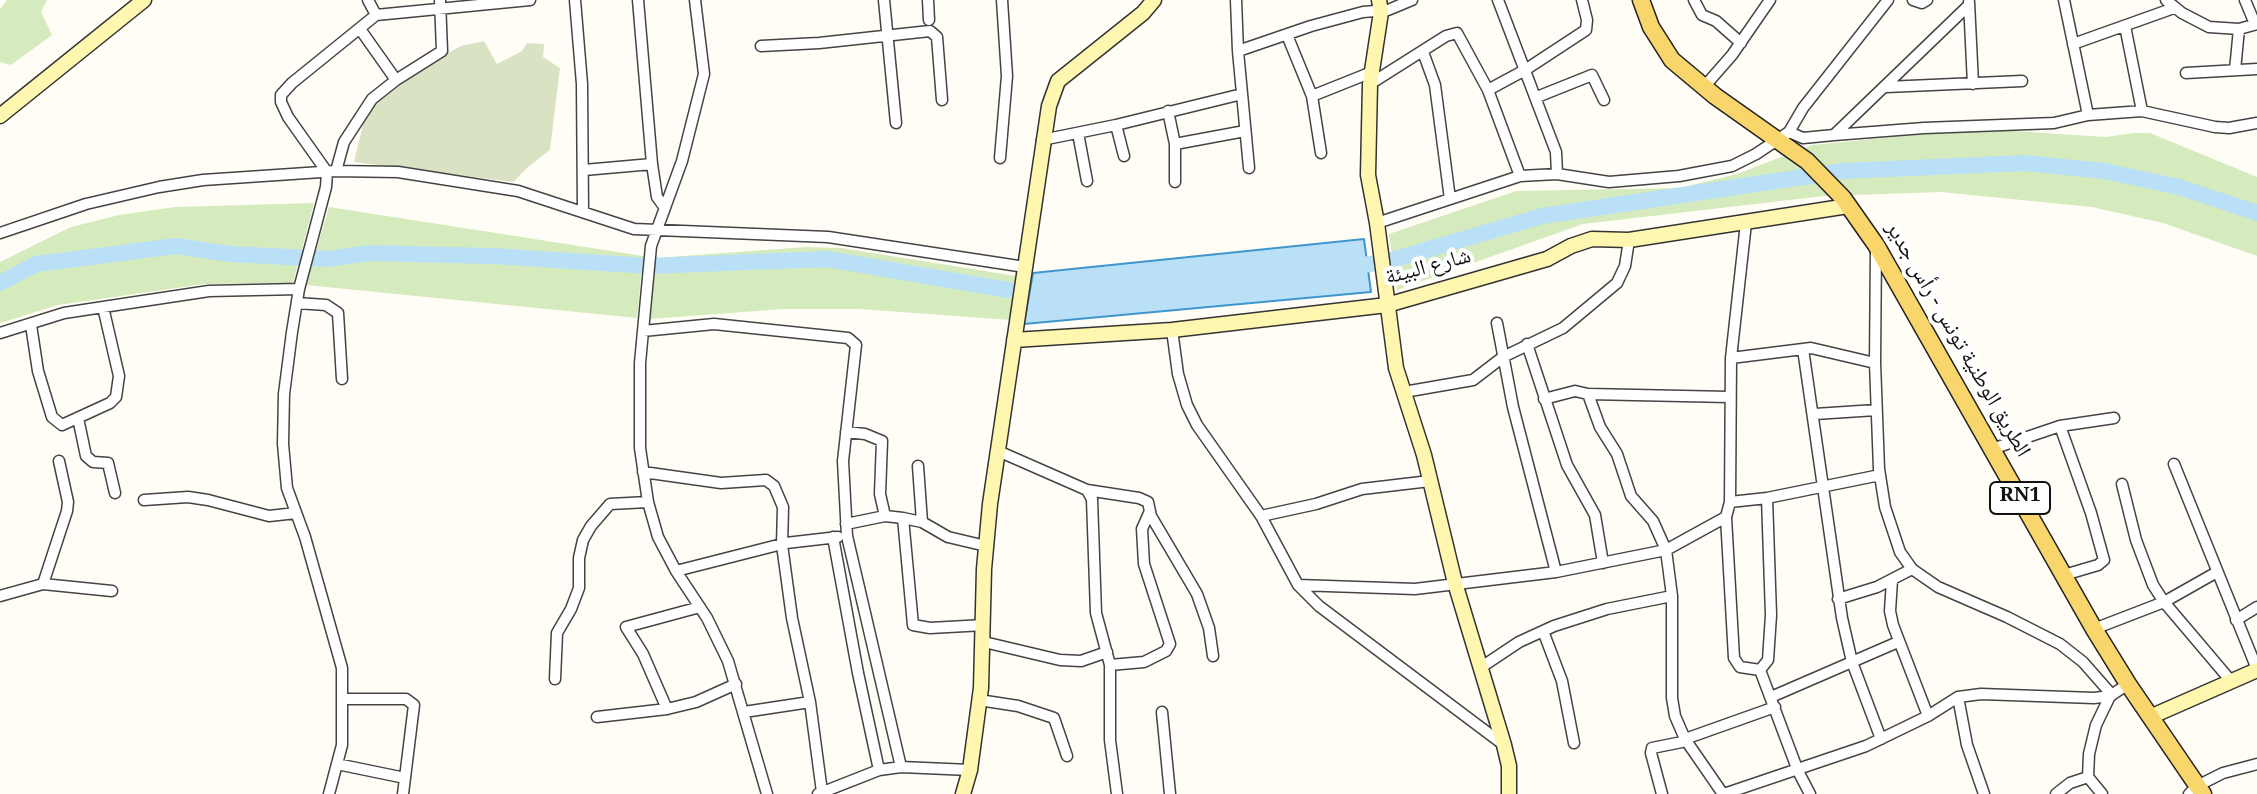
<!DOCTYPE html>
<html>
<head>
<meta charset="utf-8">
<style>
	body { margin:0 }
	canvas { display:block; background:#fffdf5 }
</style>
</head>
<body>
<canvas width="2257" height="794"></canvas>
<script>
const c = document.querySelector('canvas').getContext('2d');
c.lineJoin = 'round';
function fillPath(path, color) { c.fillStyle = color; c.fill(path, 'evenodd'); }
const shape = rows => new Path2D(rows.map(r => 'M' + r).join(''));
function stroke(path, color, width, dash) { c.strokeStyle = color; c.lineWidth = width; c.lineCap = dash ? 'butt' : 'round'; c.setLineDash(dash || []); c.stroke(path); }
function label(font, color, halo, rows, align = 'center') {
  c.font = font + ' Georgia,"Noto Naskh Arabic",serif'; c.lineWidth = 8; c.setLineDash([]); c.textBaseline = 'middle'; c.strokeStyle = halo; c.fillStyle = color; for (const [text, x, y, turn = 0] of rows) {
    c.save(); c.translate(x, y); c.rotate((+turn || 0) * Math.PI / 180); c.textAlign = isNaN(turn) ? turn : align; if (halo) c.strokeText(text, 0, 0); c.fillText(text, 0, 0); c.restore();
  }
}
fillPath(shape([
	[7,0,47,0,41,12,52,35,11,65,0,62,0,9],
	[1997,130,2106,137,2133,133,2150,133,2257,177,2257,256,2163,223,2092,207,1941,192,1824,196,1583,224,1397,290,1389,234,1516,191,1680,188,1737,174,1812,145,1946,132],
	[314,203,293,283,204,284,58,305,0,323,0,262,71,227,119,215,175,207],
	[329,207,643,256,637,318,306,285],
	[805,247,841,248,1016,276,1011,320,859,309,783,309,650,319,656,258]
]), '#d5ebbd');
fillPath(shape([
	[484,41,497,64,522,51,527,43,544,44,543,57,560,68,550,150,528,167,513,182,354,162,363,125,373,102,433,61,461,46]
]), '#d9e3c4');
const water = shape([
	[1364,239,1371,292,1024,324,1033,273,1364,239]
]);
fillPath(water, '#b9e0f7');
stroke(water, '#3f96cf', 2);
stroke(shape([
	[1347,267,1385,262,1542,216,1843,171,2024,163,2104,171,2179,187,2257,213],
	[0,283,36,264,176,246,229,254,328,259,369,253,493,256,649,266,827,259,1008,290]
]), '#b9e0f7', 16);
const street = shape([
	[368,0,376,15],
	[575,0,582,84,583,212],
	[638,0,652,164,657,197,665,208],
	[695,0,704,74,682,161,651,246,640,363,640,448,648,502,658,537,676,571,707,618,728,661,767,794],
	[884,0,896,123],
	[928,0,929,20],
	[1236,0,1238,51,1249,168],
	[1498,0,1556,152,1557,174],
	[1694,0,1702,15,1716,21,1741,43],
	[1913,0,1922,3,1927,0],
	[2064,0,2088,115],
	[2166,0,2182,13,2209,27,2239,29,2257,24],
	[2245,0,2255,24],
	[1969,2,1973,84],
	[2125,26,2142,111],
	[360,29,396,80],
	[1287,35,1312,96,1321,153],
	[2073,44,2174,8],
	[761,46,819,43,930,31,937,37,942,100],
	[1238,51,1311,26,1363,12,1388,10,1412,0],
	[1423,52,1435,85,1450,199],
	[2235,70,2239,29],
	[2186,73,2257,69],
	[1370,84,1446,36,1457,33,1488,90,1520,176],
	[1704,87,1732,55,1770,0],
	[1886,87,2022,81],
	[1488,90,1525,70,1586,30,1587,20,1582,0],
	[1312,96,1372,72],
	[1537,97,1592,75,1604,100],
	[1168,111,1175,144,1175,182],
	[1116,125,1124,156],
	[1789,132,1803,138,1834,135,1969,5],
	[1078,133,1087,181],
	[1834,135,1924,128,2054,123,2088,115,2142,111,2215,127,2229,128,2257,123],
	[1042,140,1116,125,1242,94],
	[1175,144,1245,131],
	[1000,158,1007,76,1002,0],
	[584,170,652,164],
	[336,171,344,142,372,99,396,80,442,51,440,0],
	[1377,223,1520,176,1557,174,1609,182,1679,176,1732,166,1756,154,1789,132,1803,108,1888,0],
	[1746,223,1731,358,1730,502,1726,517,1734,658,1740,667,1760,670],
	[0,233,86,204,159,187,203,180,336,171,398,172,518,191,634,229,828,237,1025,267],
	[1876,247,1875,363,1879,469,1885,507,1900,552,1912,569,1938,587,2007,617,2060,644,2083,662,2112,695],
	[297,303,326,305,338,313,342,379],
	[1497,323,1513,407,1556,572],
	[31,325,38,371,52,417,62,425,110,403,116,397,119,376,103,307],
	[1172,330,1178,374,1187,405,1197,425,1261,516,1298,585,1319,606,1504,745],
	[643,331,714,324,848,338,856,345,843,461,847,536,901,767],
	[0,333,64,313,123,304,209,291,299,289],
	[1527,344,1567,465,1595,515,1603,563],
	[1803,349,1842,618,1852,662,1881,739],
	[1731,358,1811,348,1875,363],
	[1404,392,1473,380,1503,357,1563,328,1617,283,1625,266,1629,240],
	[1544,399,1575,391,1588,394,1729,397],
	[1815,414,1876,410],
	[78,418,86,456,93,462,108,463,115,493],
	[2060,426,2091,513,2104,560,2098,565,2064,575],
	[846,432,865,434,882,441,880,494,885,516],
	[1992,449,2060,426,2114,418],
	[998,451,1087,490,1092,499,1096,613,1110,665,1110,740,1117,794],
	[2174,464,2257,669],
	[918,466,922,522],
	[643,472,721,483,766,480,774,486,783,507,782,545,792,618,810,702,822,792],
	[2122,484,2136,540,2153,585,2164,602,2231,681],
	[1087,490,1139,498,1148,502,1151,516,1197,594,1209,628,1213,656],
	[144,500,188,497,208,500,269,516,296,513],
	[1730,502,1767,498,1880,475],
	[1261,516,1316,504,1362,489,1430,481],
	[903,518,913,625,930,628,984,625],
	[846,524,885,516,903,518,922,522,948,537,986,546],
	[833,537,858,673,879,770],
	[676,571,786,543,838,537],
	[1892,580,1890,611,1893,625,1928,716],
	[43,584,67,511,68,502,59,461],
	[1298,585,1415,589,1556,572,1666,550,1653,521,1631,496,1617,454,1600,427,1588,394],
	[0,596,43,584,112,591],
	[1838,599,1877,587,1912,569],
	[2236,620,2257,607],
	[2094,629,2164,602,2217,572],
	[1543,631,1562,681,1574,743],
	[984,642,1060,660,1081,661,1107,652],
	[1110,665,1144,662,1166,651,1170,644,1144,564,1142,529,1150,511],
	[1480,668,1519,642,1554,626,1607,609,1672,596],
	[1760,670,1768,660,1771,615,1767,498],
	[1760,670,1798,771,1810,794],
	[555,679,557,633,571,609,579,588,579,558,583,540,591,526,610,504,648,502],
	[1771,697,1898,642],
	[1958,697,1967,745,1984,794],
	[343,699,406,699,414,705,403,794],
	[979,700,1018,706,1054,718,1067,756],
	[667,709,643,654,626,627,700,607],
	[744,712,810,702],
	[1162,712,1170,794],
	[597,717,667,709,696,702,736,684],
	[1685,739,1775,707],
	[337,764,405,778],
	[329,794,342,745,342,668,305,537,287,488,283,444,284,394,292,332,299,289,326,187,327,172,288,117,281,102,281,95,292,83,376,15,530,0],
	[818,794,879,770,901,767,970,770],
	[1662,794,1651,753,1652,748,1687,741],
	[1723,794,1685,739,1675,716,1672,698,1672,596,1666,550,1726,517],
	[1724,794,1866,746,1928,716,1958,697,1981,694,2094,698,2110,696,2128,684],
	[2056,794,2070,783,2088,777],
	[2102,794,2088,777,2089,754,2096,725,2110,696],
	[2189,794,2197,786,2223,773,2257,764]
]);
const secondary = shape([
	[1379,0,1381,12,1370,84,1368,175,1377,223,1396,368,1424,455,1455,583,1504,745,1509,766,1509,794],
	[0,116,144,0],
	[1014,340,1172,330,1387,305,1547,259,1571,246,1592,239,1629,240,1848,206],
	[2150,717,2257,670],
	[963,794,970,770,981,688,984,569,990,504,1049,106,1058,81,1143,13,1154,0]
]);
const primary = shape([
	[1641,0,1651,27,1672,60,1715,96,1807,161,1843,198,1876,245,2094,629,2128,684,2203,794]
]);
stroke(street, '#444', 13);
stroke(secondary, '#333', 17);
stroke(primary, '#222', 19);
stroke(street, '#fff', 10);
stroke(secondary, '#fff6b0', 14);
stroke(primary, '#f9d66b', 16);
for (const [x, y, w] of [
	[2020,498,60]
]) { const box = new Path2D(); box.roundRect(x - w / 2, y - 16, w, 32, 6); c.fillStyle = '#fff'; c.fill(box); stroke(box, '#111', 2); }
label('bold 20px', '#111', null, [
	["RN1",2020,498]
]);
label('22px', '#111', '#fff', [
	["شارع البيئة",1429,270,-15],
	["الطريق الوطنية تونس - رأس جدير",1955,341,60]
]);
</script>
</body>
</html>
